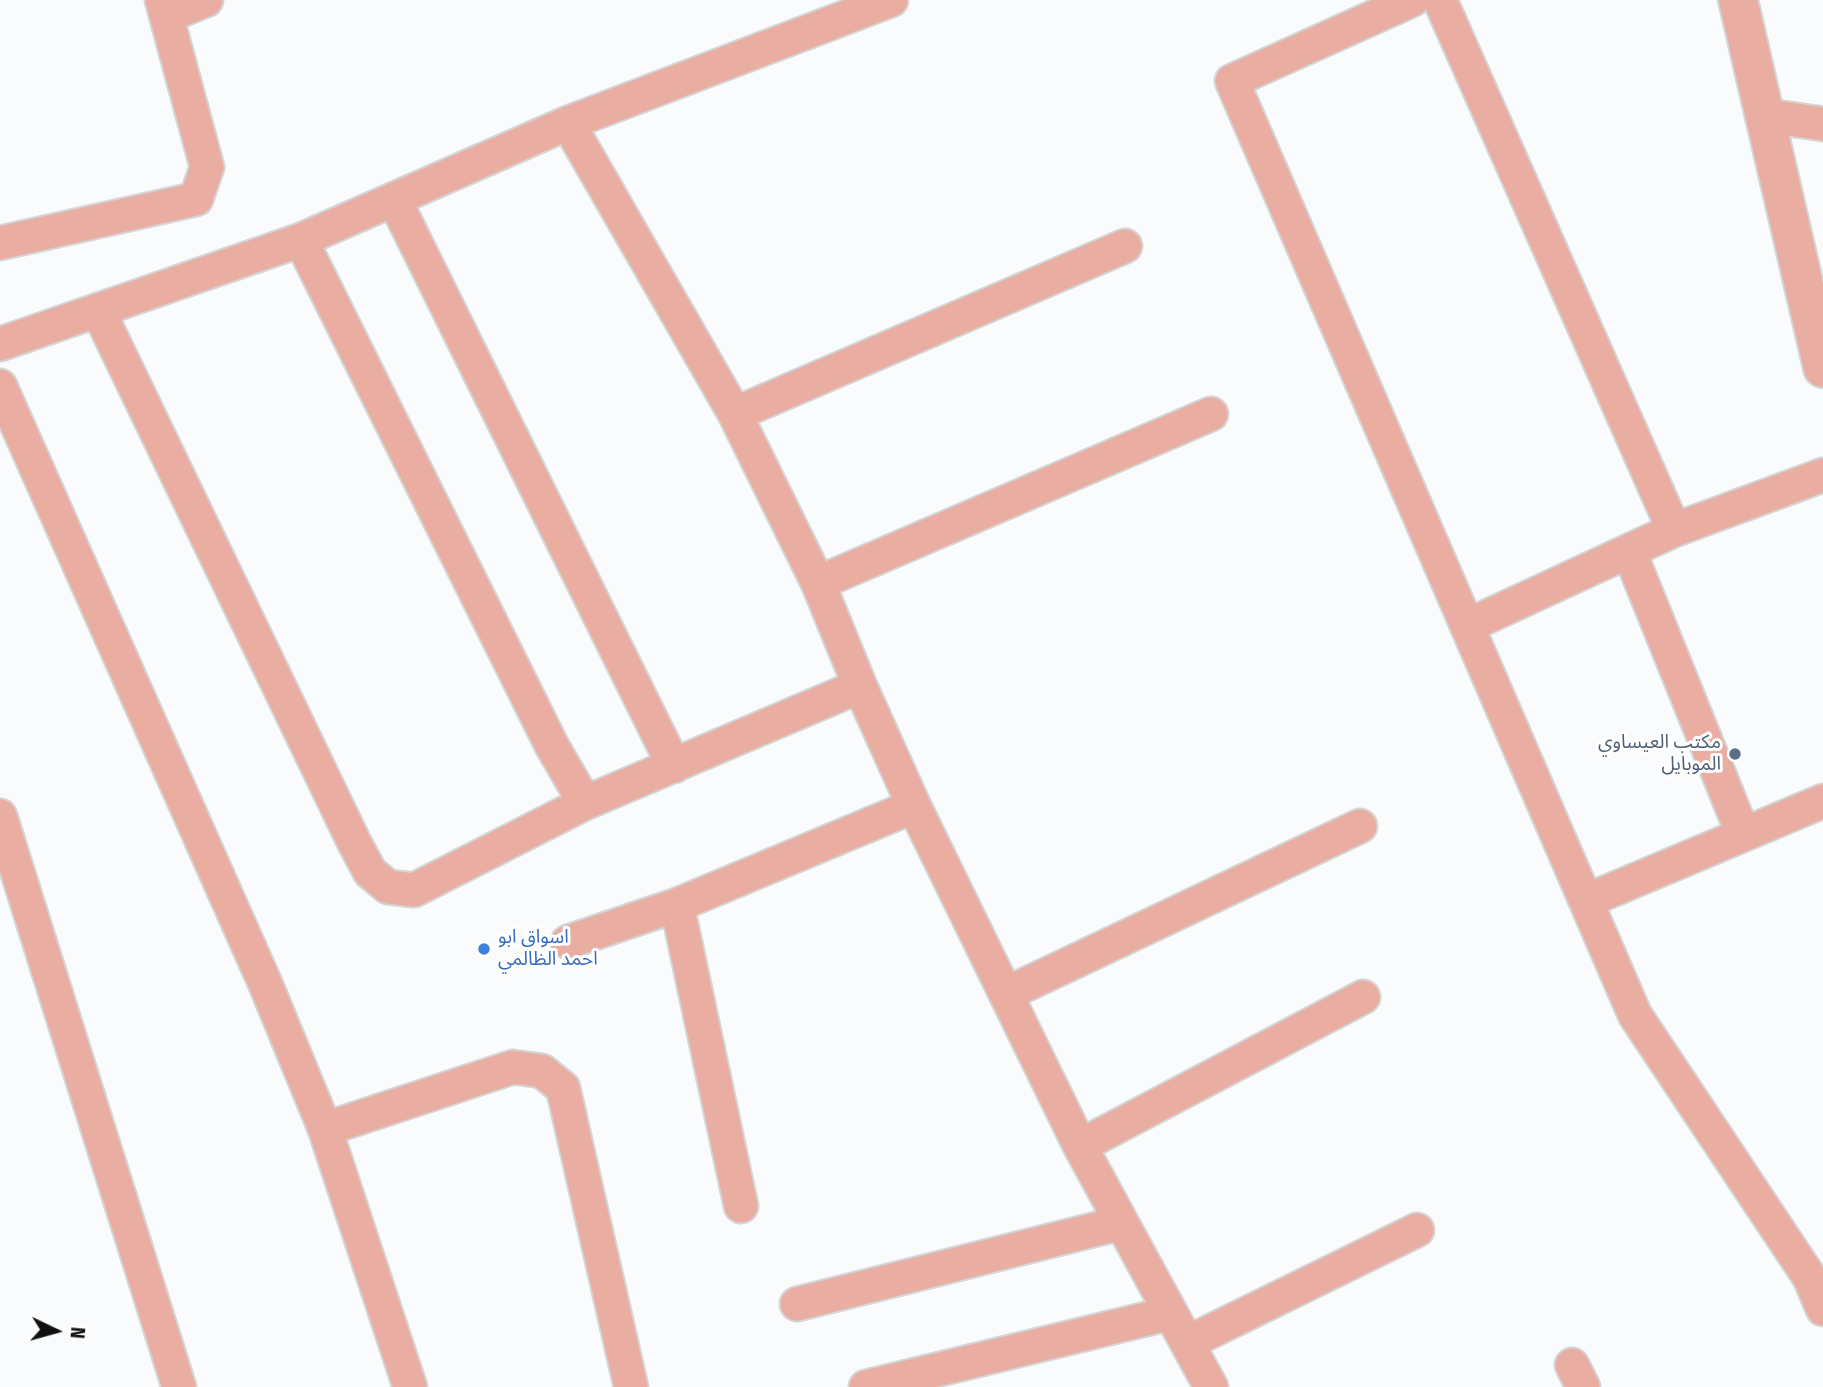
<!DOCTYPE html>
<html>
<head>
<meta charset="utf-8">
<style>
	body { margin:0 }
	#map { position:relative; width:1823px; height:1387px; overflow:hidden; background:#fafbfc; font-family:"Fira Sans Condensed",sans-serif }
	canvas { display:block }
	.north { position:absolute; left:21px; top:1296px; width:70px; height:70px; -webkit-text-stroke:5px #fff; paint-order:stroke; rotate:95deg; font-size:19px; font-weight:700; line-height:28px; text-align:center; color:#0f1010 }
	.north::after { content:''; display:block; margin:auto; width:24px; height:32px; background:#0f1010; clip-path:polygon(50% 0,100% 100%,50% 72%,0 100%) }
</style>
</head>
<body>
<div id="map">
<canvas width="1823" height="1387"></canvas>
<div class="north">N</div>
</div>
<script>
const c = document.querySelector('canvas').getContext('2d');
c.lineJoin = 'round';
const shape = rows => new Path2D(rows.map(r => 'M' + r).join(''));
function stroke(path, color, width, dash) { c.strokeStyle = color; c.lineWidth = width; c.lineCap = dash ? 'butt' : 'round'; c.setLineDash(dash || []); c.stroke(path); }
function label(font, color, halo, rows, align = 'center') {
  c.font = font + ' "Fira Sans Condensed","Noto Sans Arabic",sans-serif'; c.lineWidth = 6; c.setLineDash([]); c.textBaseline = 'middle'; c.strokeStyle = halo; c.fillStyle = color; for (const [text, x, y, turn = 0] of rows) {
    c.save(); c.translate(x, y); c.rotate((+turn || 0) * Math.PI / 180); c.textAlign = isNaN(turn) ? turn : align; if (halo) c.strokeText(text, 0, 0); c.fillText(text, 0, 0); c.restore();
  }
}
const minor = shape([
	[1412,0,1232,81,1635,1015,1810,1278,1823,1309],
	[1440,0,1674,530],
	[167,16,206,0],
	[1762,115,1823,124],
	[568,123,735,414,818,583,860,686,914,806,1080,1146,1211,1387],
	[394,199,674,766],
	[301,240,552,746,585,803],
	[0,243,196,199,207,167,162,0],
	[98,310,354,842,370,872,388,887,414,890,585,803,860,686],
	[0,344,301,240,568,123,891,0],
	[0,386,265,983,325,1129,410,1387],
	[735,414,1125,246],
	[1629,551,1743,834],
	[818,583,1211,414],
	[1467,626,1674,530,1823,475],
	[0,816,179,1387],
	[1586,901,1823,801],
	[677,905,741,1206],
	[568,942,677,905,914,806],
	[1006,994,1360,826],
	[325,1129,513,1067,542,1071,563,1088,631,1387],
	[1080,1146,1363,997],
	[797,1304,1121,1223],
	[1187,1343,1417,1230],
	[1572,1365,1583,1387],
	[866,1387,1171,1313]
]);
const tertiary = shape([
	[1738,0,1823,368]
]);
stroke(minor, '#d4d5d6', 37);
stroke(tertiary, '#d4d5d6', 42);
stroke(minor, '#e9ada1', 33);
stroke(tertiary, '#e9ada1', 38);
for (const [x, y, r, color] of [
	[1735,754,7,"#5c6f8a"],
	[484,949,7,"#3f7fe0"]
]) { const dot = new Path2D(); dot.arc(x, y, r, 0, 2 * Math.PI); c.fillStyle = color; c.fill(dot); stroke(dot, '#fff', 2.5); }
label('19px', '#4e5e75', '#fff', [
	["مكتب العيساوي",1721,743],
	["الموبايل",1721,765]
], 'right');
label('19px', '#366cbe', '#fff', [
	["اسواق ابو",498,938],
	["احمد الظالمي",498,960]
], 'left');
</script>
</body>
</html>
